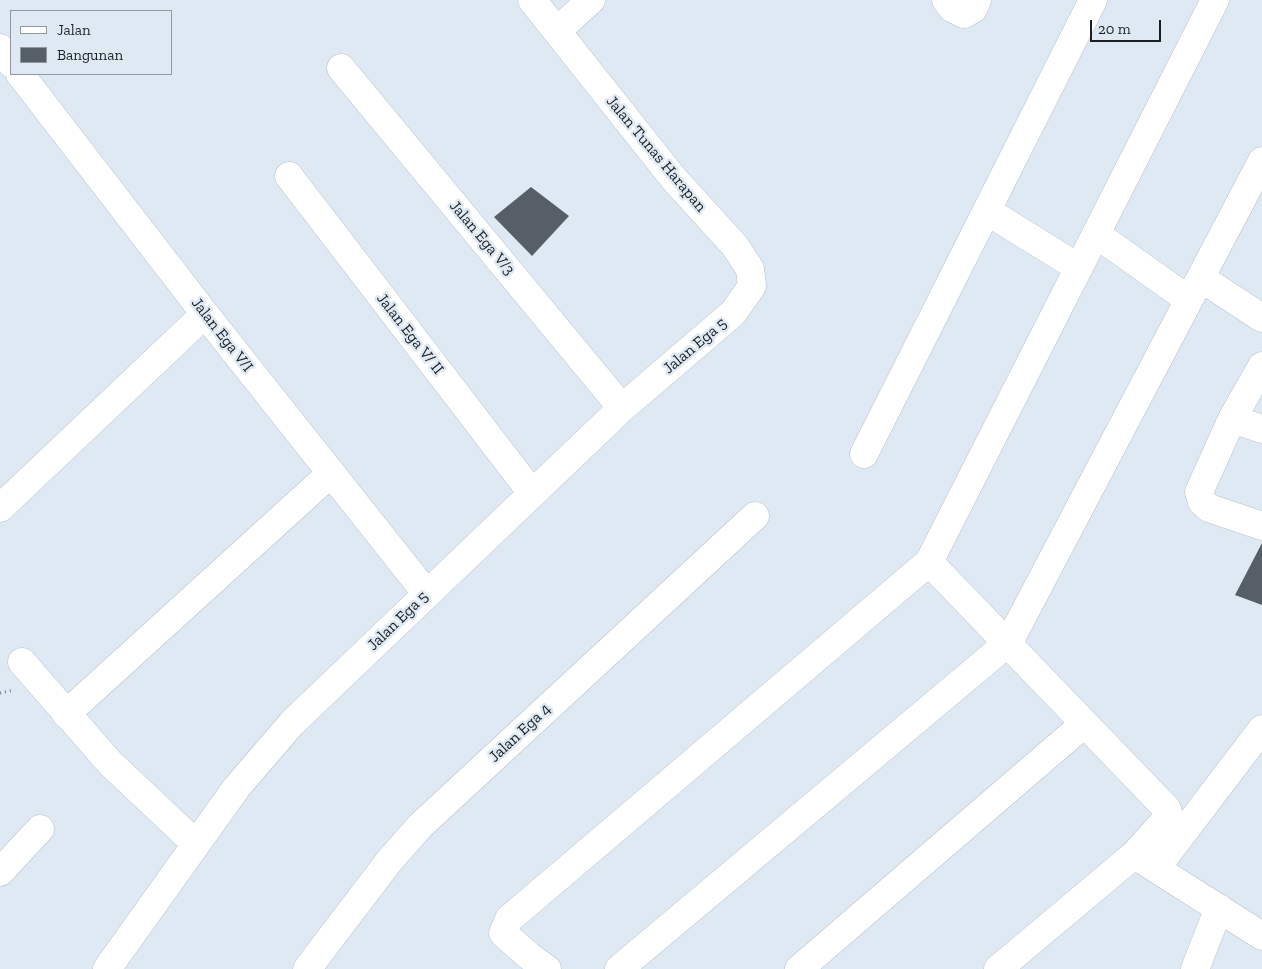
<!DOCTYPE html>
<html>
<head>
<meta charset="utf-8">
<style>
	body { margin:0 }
	#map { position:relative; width:1262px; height:969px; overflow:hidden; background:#dfe9f4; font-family:"Zilla Slab",serif }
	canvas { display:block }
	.legend { position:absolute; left:10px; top:10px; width:162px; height:65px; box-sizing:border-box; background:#dfe9f4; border:1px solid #9198a0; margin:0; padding:6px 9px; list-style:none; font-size:15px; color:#1b1f22 }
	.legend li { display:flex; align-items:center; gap:10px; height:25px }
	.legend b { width:25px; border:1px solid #9198a0 }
	.scale { position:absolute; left:1090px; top:20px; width:71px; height:22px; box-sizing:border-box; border:2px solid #1b1f22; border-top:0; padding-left:6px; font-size:15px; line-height:18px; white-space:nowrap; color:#1b1f22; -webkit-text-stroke:4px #dfe9f4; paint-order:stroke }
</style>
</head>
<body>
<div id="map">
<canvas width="1262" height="969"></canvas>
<ul class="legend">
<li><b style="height:6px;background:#fff"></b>Jalan</li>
<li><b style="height:14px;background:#565f68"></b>Bangunan</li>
</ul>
<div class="scale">20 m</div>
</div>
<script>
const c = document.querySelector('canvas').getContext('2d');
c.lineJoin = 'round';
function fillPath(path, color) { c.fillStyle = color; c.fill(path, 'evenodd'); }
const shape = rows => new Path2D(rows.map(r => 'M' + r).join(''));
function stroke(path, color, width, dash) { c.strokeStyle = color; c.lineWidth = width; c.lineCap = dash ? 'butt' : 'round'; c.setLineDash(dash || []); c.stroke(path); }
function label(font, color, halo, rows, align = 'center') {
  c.font = font + ' "Zilla Slab",serif'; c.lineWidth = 5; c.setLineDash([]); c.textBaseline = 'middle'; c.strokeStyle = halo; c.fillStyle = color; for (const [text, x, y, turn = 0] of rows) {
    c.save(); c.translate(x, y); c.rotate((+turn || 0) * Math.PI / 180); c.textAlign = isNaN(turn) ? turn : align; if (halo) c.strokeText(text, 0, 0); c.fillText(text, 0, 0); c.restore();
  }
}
fillPath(shape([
	[531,187,569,216,532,256,494,217],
	[1262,543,1262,605,1235,595]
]), '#565f68');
const minor = shape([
	[946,0,952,8,964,14,973,9,977,0],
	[557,31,591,0],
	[0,48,11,63],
	[341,68,622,408],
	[20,74,205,314,427,594],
	[289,176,532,493],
	[987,211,1079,268],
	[1096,234,1189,300],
	[1201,278,1262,318],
	[1262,366,1232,419,1199,492,1202,502,1209,508,1262,526],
	[1232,419,1262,429],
	[864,454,1093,0],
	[0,508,205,314],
	[929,562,1215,0],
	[22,662,110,763,196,844],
	[66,714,330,474],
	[1141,859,1262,936],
	[1157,867,1262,729],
	[0,872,40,829],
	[107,969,237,787,292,723,622,408,733,313,752,286,750,269,735,246,674,179,532,0],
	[307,969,390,860,420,826,755,516],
	[547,969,529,956,503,933,509,919,929,562,1167,809,1169,816,1134,855,998,969],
	[619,969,1009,642,1262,161],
	[799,969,1084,724],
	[1195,969,1219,908]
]);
stroke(minor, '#b6c0ca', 29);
stroke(shape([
	[0,693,14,690]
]), '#798086', 3, [1, 4]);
stroke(minor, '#fff', 28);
label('16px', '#1b1f22', '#dfe9f4', [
	["Jalan Tunas Harapan",656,154,50],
	["Jalan Ega V/3",482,238,50],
	["Jalan Ega V/ II",410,334,52],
	["Jalan Ega V/I",222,335,52],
	["Jalan Ega 5",695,346,-40],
	["Jalan Ega 5",398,621,-44],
	["Jalan Ega 4",520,733,-43]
]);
</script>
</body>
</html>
